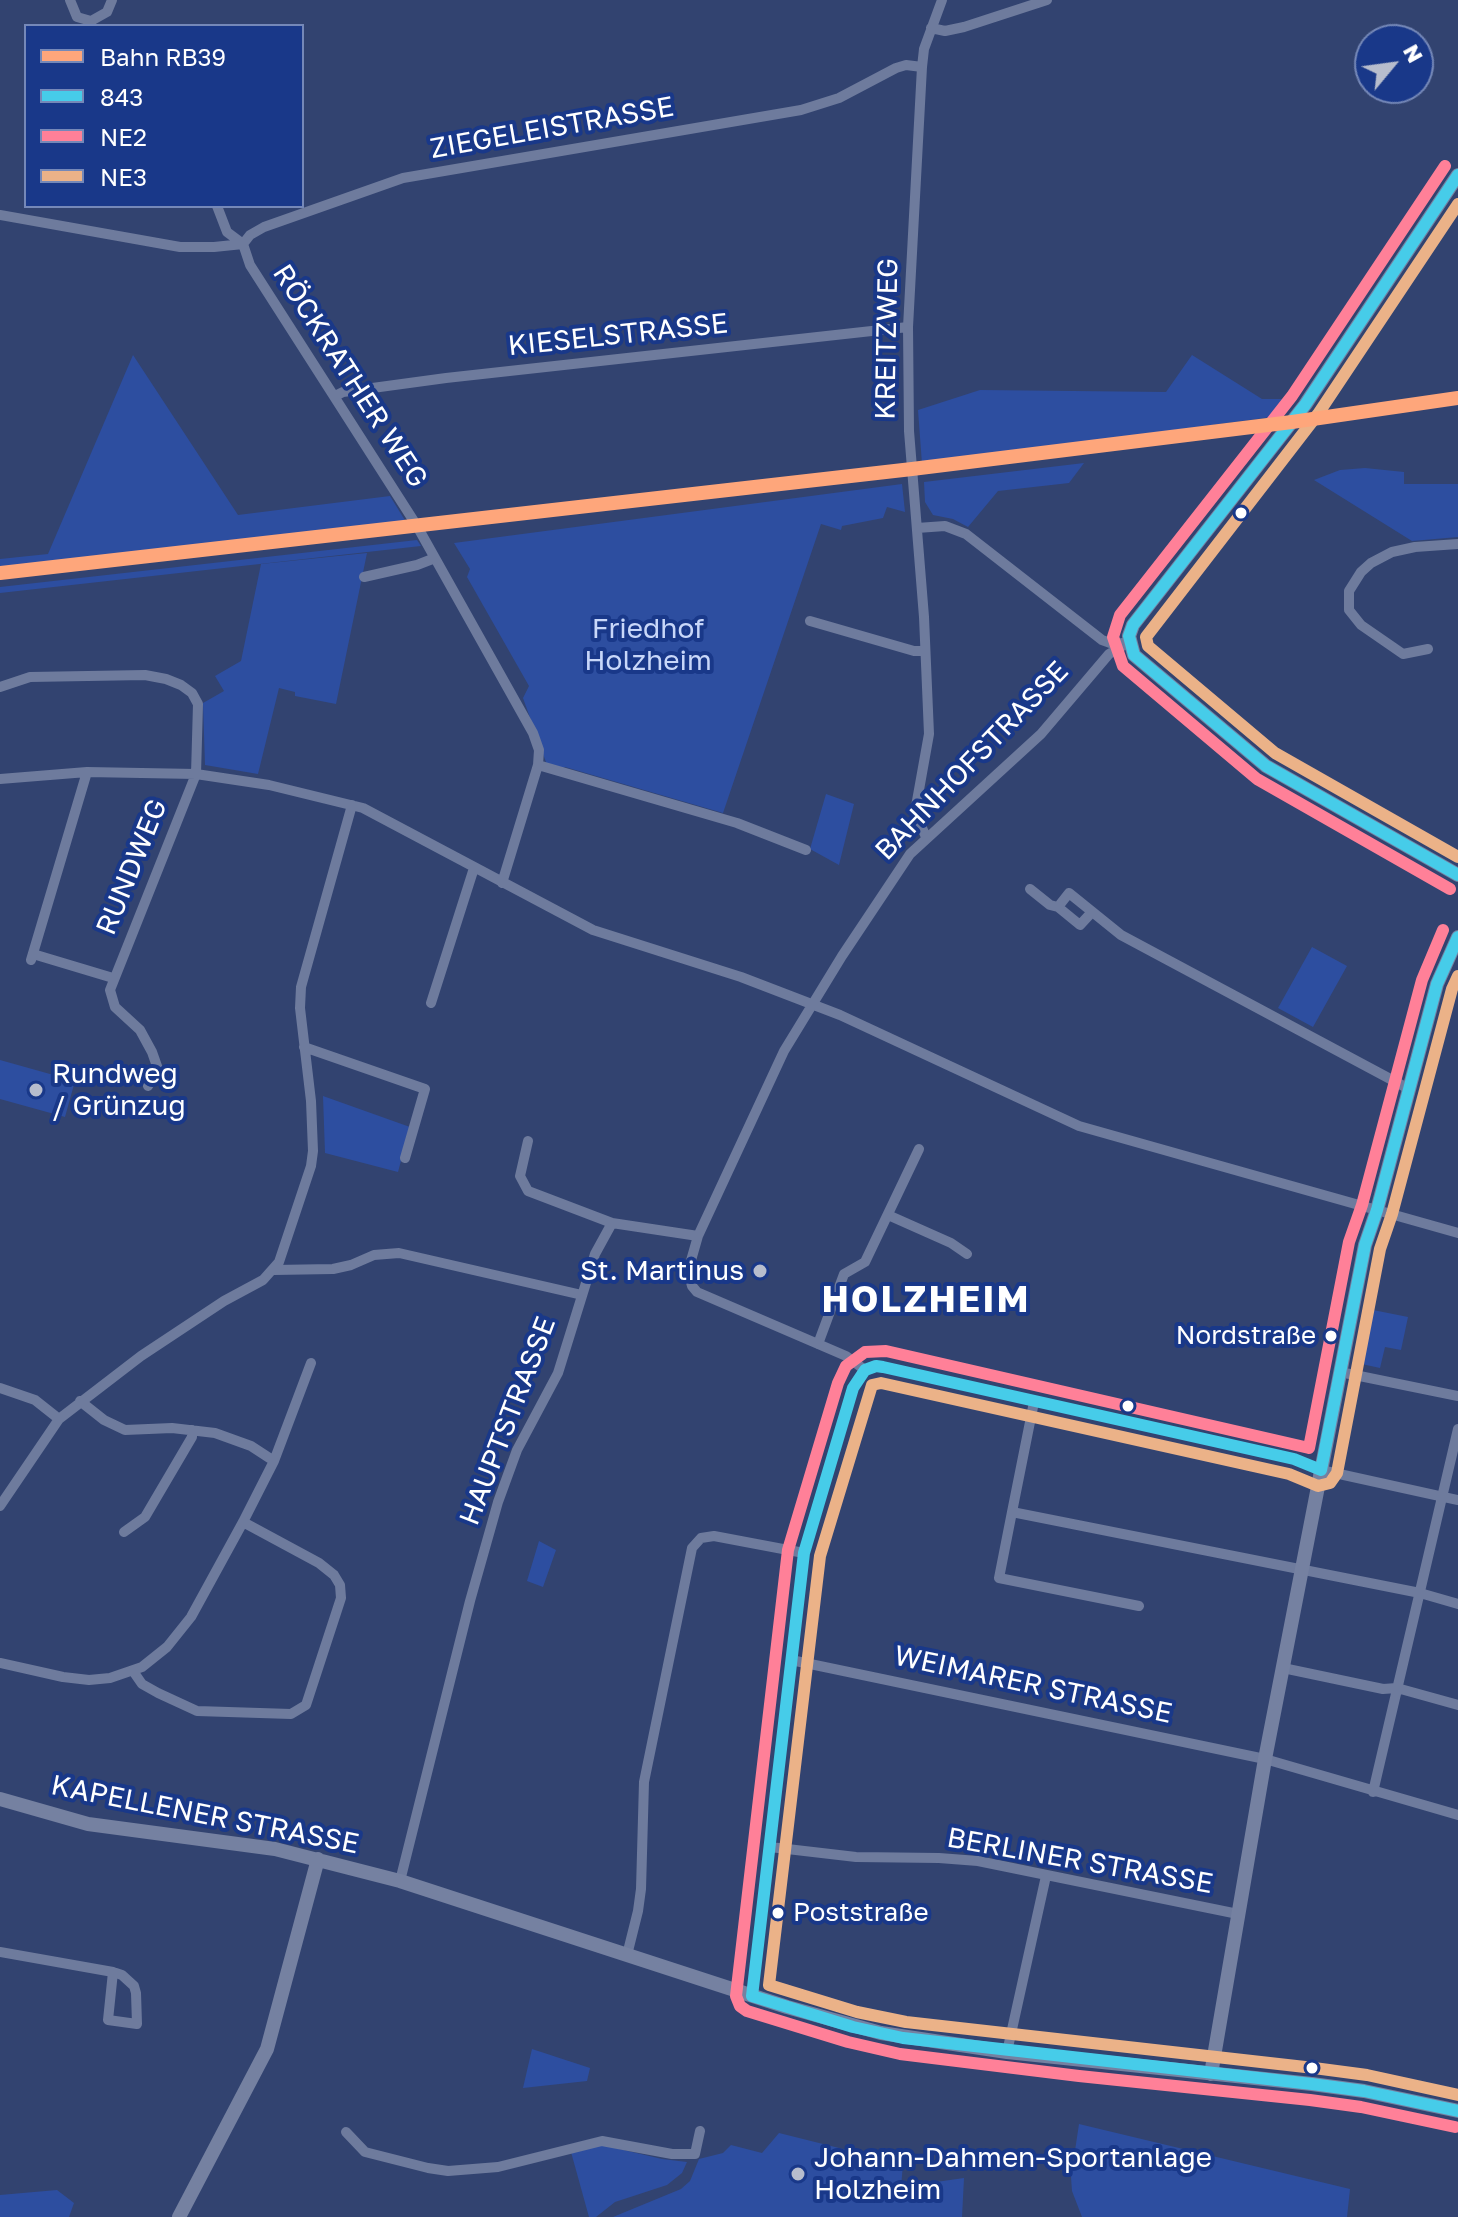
<!DOCTYPE html>
<html>
<head>
<meta charset="utf-8">
<style>
	body { margin:0 }
	#map { position:relative; width:1458px; height:2217px; overflow:hidden; background:#324370; font-family:"Golos Text",sans-serif }
	canvas { display:block }
	.legend { position:absolute; left:24px; top:24px; width:280px; height:184px; box-sizing:border-box; background:#193889; border:2px solid #7588b8; margin:0; padding:10px 14px; list-style:none; font-size:24px; color:#fff }
	.legend li { display:flex; align-items:center; gap:16px; height:40px }
	.legend b { width:40px; border:2px solid #7588b8 }
	.north { position:absolute; left:1354px; top:24px; width:80px; height:80px; box-sizing:border-box; background:#193889; border:2px solid #7588b8; border-radius:50%; rotate:61deg; font-size:22px; font-weight:700; line-height:32px; text-align:center; color:#fff }
	.north::after { content:''; display:block; margin:auto; width:28px; height:36px; background:#b7bdcd; clip-path:polygon(50% 0,100% 100%,50% 72%,0 100%) }
</style>
</head>
<body>
<div id="map">
<canvas width="1458" height="2217"></canvas>
<ul class="legend">
<li><b style="height:10px;background:#fea67b"></b>Bahn RB39</li>
<li><b style="height:10px;background:#46cce9"></b>843</li>
<li><b style="height:10px;background:#ff8098"></b>NE2</li>
<li><b style="height:10px;background:#ebb288"></b>NE3</li>
</ul>
<div class="north">N</div>
</div>
<script>
const c = document.querySelector('canvas').getContext('2d');
c.lineJoin = 'round';
function fillPath(path, color) { c.fillStyle = color; c.fill(path, 'evenodd'); }
const shape = rows => new Path2D(rows.map(r => 'M' + r).join(''));
function stroke(path, color, width, dash) { c.strokeStyle = color; c.lineWidth = width; c.lineCap = dash ? 'butt' : 'round'; c.setLineDash(dash || []); c.stroke(path); }
function label(font, color, halo, rows, align = 'center') {
  c.font = font + ' "Golos Text",sans-serif'; c.lineWidth = 8; c.setLineDash([]); c.textBaseline = 'middle'; c.strokeStyle = halo; c.fillStyle = color; for (const [text, x, y, turn = 0] of rows) {
    c.save(); c.translate(x, y); c.rotate((+turn || 0) * Math.PI / 180); c.textAlign = isNaN(turn) ? turn : align; if (halo) c.strokeText(text, 0, 0); c.fillText(text, 0, 0); c.restore();
  }
}
fillPath(shape([
	[133,355,238,515,390,496,406,522,0,570,0,559,48,554],
	[1192,355,1262,399,1292,399,1279,416,922,464,918,410,980,390,1166,392],
	[1084,463,1069,483,998,491,968,527,953,519,933,515,925,502,924,482],
	[1365,468,1404,472,1404,484,1458,484,1458,537,1412,541,1314,480,1340,470],
	[902,484,905,512,887,507,883,518,842,526,841,530,821,524,723,813,565,767,562,769,547,765,523,698,529,686,467,577,470,569,454,543],
	[417,540,421,546,0,593,0,587],
	[367,553,336,704,295,696,295,692,279,688,258,774,205,765,203,703,224,691,215,676,241,661,261,564],
	[826,794,854,804,839,865,810,849],
	[1312,947,1347,966,1313,1027,1278,1008],
	[0,1060,75,1081,65,1117,0,1099],
	[323,1096,410,1127,398,1172,325,1153],
	[1368,1309,1408,1317,1401,1350,1385,1347,1380,1368,1357,1363],
	[539,1541,556,1550,543,1587,527,1581],
	[532,2049,590,2068,587,2081,523,2088],
	[1079,2124,1350,2189,1347,2217,1082,2217,1072,2191,1071,2177],
	[779,2133,903,2164,901,2187,964,2178,962,2217,613,2217,681,2189,690,2181,699,2159,723,2153,731,2145,762,2153],
	[602,2145,662,2159,687,2162,682,2173,667,2185,615,2202,596,2217,589,2217,571,2152],
	[57,2190,74,2203,69,2217,0,2217,0,2195]
]), '#2d4ea0');
stroke(shape([
	[70,0,77,17,91,21,107,12,112,0],
	[931,28,945,31,964,27,1047,0],
	[217,206,227,232,243,244],
	[0,215,180,247,214,247,243,244],
	[243,244,250,265,417,526,533,733,539,750,538,765,502,883],
	[243,244,250,235,264,227,403,178,801,110,839,98,896,68,906,65,922,67],
	[335,396,343,392,446,378,908,327],
	[917,528,945,526,966,534,1102,640,1113,644,1123,643],
	[364,577,417,565,435,558],
	[810,621,914,651,925,651],
	[1428,649,1403,654,1361,625,1349,610,1349,591,1361,572,1371,563,1392,552,1415,547,1458,544],
	[0,687,30,677,145,675,166,679,181,685,192,693,198,704,196,774,110,990,115,1007,140,1030,152,1052,158,1069,148,1086],
	[538,765,737,823,806,850],
	[0,779,87,772,196,774,269,785,363,808,593,930,741,977,840,1015,1079,1126,1458,1233],
	[926,837,915,812,929,734,924,617,909,431,908,327,922,67,924,49,942,0],
	[1030,889,1050,905,1058,907,1069,893,1121,935,1409,1089],
	[1058,907,1080,925,1092,912],
	[33,954,113,978],
	[31,960,87,772],
	[431,1003,474,868],
	[304,1047,425,1089,405,1158],
	[528,1141,520,1176,528,1191,612,1223,698,1236],
	[888,1215,951,1243,967,1254],
	[274,1270,333,1269,351,1265,374,1255,399,1253,582,1295],
	[818,1344,844,1274,865,1262,919,1149],
	[865,1370,846,1356,697,1292,692,1286,688,1271,698,1236,784,1051,842,956,910,854,1041,734,1109,654,1129,642],
	[1340,1372,1458,1396],
	[0,1388,35,1400,59,1419],
	[80,1401,104,1420,125,1430,172,1428,215,1433,251,1446,274,1461],
	[1034,1402,1012,1512,1420,1593,1458,1604],
	[0,1506,59,1419,141,1356,224,1301,263,1280,279,1262,311,1166,313,1151,311,1101,300,1008,301,987,352,805],
	[1012,1512,999,1578,1139,1606],
	[124,1532,145,1517,192,1437,192,1430],
	[791,1660,1265,1759,1458,1815],
	[0,1663,63,1677,89,1680,110,1678,142,1667,167,1647,191,1617,243,1522,274,1461,311,1363],
	[1283,1668,1383,1689,1397,1688,1458,1705],
	[133,1671,142,1684,158,1693,197,1711,291,1714,306,1705,341,1598,340,1585,334,1575,319,1563,243,1522],
	[1373,1792,1458,1429],
	[770,1847,856,1857,939,1858,978,1861,1238,1914],
	[400,1881,470,1601,498,1502,517,1450,558,1373,595,1254,612,1223],
	[0,1952,113,1972,122,1975,134,1986,136,1993,137,2024,108,2020,113,1972],
	[627,1955,638,1911,641,1889,644,1782,692,1548,701,1538,714,1536,804,1553],
	[752,1996,804,1553,853,1388,865,1370,876,1366,883,1367,1294,1459,1321,1470,1458,1500],
	[1007,2052,1046,1876],
	[346,2132,365,2152,428,2168,448,2171,498,2167,602,2141,672,2154,695,2154,700,2131]
]), '#6e7b9d', 10);
stroke(shape([
	[1458,175,1305,405,1133,625,1129,636,1134,655,1266,766,1458,875],
	[0,1799,88,1824,275,1849,400,1881,787,2007,881,2033,1007,2052,1312,2084,1364,2091,1458,2111],
	[1211,2074,1265,1759,1365,1245,1377,1210,1437,984,1458,937],
	[179,2217,267,2049,318,1859]
]), '#7581a1', 14);
stroke(shape([
	[1458,175,1305,405,1133,625,1129,636,1134,655,1266,766,1458,875],
	[1321,1470,1365,1245,1377,1210,1437,984,1458,937],
	[752,1996,804,1553,853,1388,865,1370,876,1366,883,1367,1294,1459,1321,1470],
	[752,1996,853,2027,903,2038,1312,2084,1364,2091,1458,2111]
]), '#46cce9', 12);
stroke(shape([
	[1445,166,1292,396,1120,615,1113,637,1123,666,1257,779,1450,889],
	[1443,930,1422,980,1362,1205,1349,1242,1309,1448,886,1351,865,1352,846,1366,838,1383,788,1550,736,1996,740,2006,747,2011,848,2042,900,2054,1079,2076,1310,2100,1361,2107,1455,2127]
]), '#ff8098', 12);
stroke(shape([
	[1458,204,1318,414,1146,637,1148,646,1275,753,1458,857],
	[1458,976,1452,989,1392,1214,1380,1249,1337,1473,1330,1483,1318,1486,1289,1474,881,1383,872,1385,820,1556,769,1985,857,2012,906,2022,1314,2068,1367,2075,1458,2095]
]), '#ebb288', 12);
stroke(shape([
	[0,573,912,469,1292,422,1458,398]
]), '#fea67b', 14);
for (const [x, y, r, color] of [
	[1241,513,7,"#fff"],
	[36,1090,8,"#b7bdcd"],
	[760,1271,8,"#b7bdcd"],
	[1331,1336,7,"#fff"],
	[1128,1406,7,"#fff"],
	[778,1913,7,"#fff"],
	[1312,2068,7,"#fff"],
	[798,2174,8,"#b7bdcd"]
]) { const dot = new Path2D(); dot.arc(x, y, r, 0, 2 * Math.PI); c.fillStyle = color; c.fill(dot); stroke(dot, '#193889', 3); }
label('26px', '#fff', '#193889', [
	["Nordstraße",1316,1336],
	["Poststraße",793,1913,"left"]
], 'right');
label('28px', '#fff', '#193889', [
	["ZIEGELEISTRASSE",552,128,-10],
	["KIESELSTRASSE",618,335,-6],
	["KREITZWEG",887,339,-89],
	["RÖCKRATHER WEG",350,376,57],
	["BAHNHOFSTRASSE",972,761,-46],
	["RUNDWEG",132,867,-68],
	["HAUPTSTRASSE",508,1421,-69],
	["WEIMARER STRASSE",1033,1685,12],
	["KAPELLENER STRASSE",205,1815,11],
	["BERLINER STRASSE",1080,1861,10]
]);
label('28px', '#c8d7f9', '#193889', [
	["Friedhof",648,629],
	["Holzheim",648,661]
]);
label('28px', '#fff', '#193889', [
	["Rundweg",52,1074],
	["/ Grünzug",52,1106],
	["St. Martinus",744,1271,"right"],
	["Johann-Dahmen-Sportanlage",814,2158],
	["Holzheim",814,2190]
], 'left');
c.letterSpacing = '2px';
label('bold 36px', '#fff', '#193889', [
	["HOLZHEIM",926,1301]
]);
c.letterSpacing = '0px';
</script>
</body>
</html>
